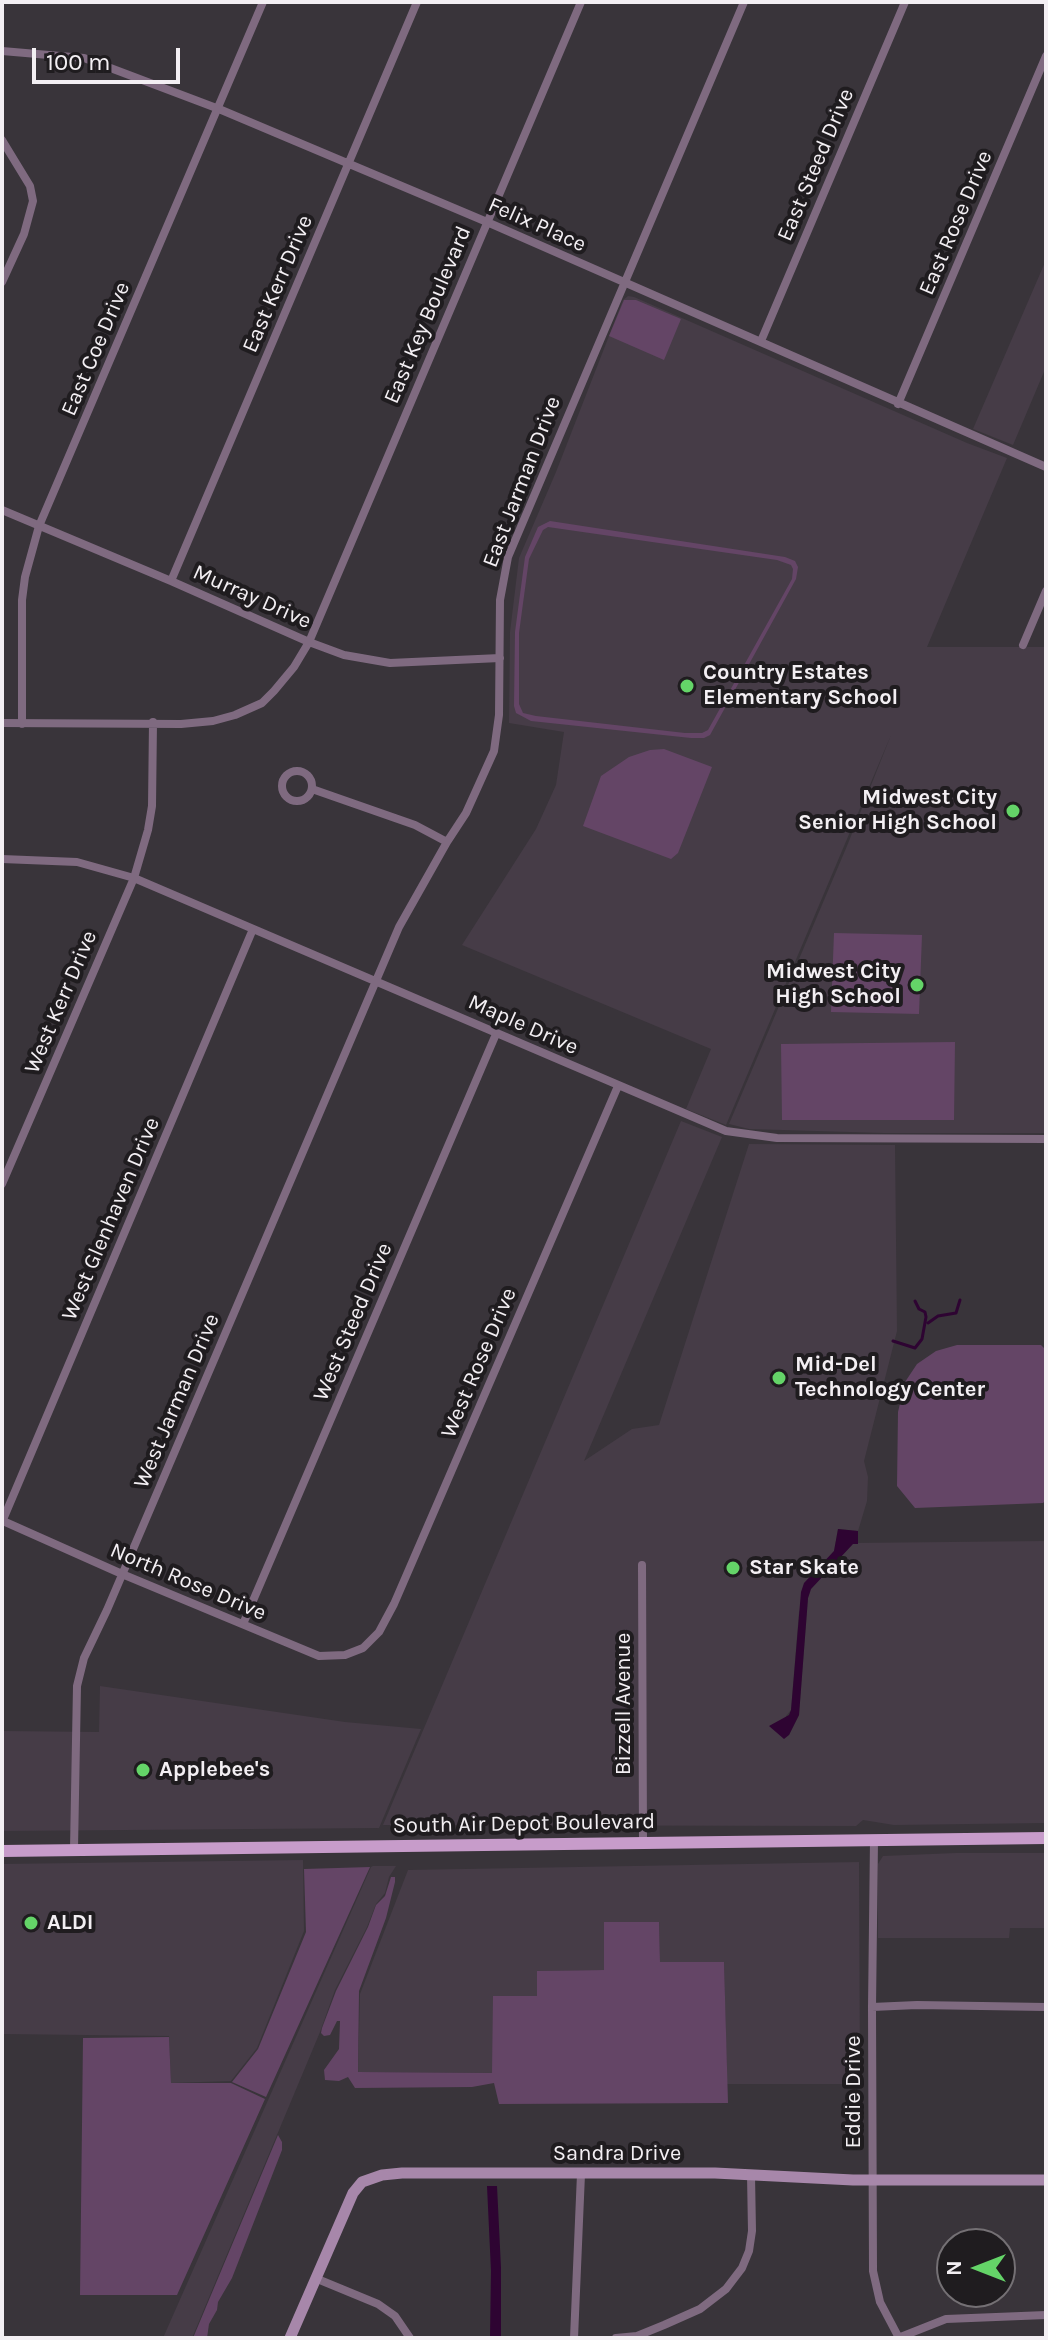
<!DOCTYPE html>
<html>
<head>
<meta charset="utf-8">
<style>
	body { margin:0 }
	#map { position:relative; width:1048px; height:2340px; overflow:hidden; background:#39343a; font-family:Karla,sans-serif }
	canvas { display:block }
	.frame { position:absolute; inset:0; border:4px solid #f3eff3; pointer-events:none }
	.north { position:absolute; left:936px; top:2228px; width:80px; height:80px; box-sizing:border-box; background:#1f1c1f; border:2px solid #747074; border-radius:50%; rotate:270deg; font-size:22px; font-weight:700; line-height:32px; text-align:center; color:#f3eff3 }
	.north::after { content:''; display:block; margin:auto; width:28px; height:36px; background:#64d468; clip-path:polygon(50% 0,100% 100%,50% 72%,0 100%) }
	.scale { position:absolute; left:32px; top:48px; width:148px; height:36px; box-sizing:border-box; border:4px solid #f3eff3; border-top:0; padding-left:10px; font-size:24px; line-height:28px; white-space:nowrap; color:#f3eff3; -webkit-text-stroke:6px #1f1c1f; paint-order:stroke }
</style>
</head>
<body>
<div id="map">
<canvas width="1048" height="2340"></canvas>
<div class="frame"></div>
<div class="north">N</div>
<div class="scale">100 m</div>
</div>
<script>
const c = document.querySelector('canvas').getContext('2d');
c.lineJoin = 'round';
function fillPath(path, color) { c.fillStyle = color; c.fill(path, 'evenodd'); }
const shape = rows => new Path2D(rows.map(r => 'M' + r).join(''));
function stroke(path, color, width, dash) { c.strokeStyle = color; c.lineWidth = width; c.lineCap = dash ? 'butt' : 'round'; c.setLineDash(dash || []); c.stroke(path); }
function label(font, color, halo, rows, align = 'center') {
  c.font = font + ' Karla,sans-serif'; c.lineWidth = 8; c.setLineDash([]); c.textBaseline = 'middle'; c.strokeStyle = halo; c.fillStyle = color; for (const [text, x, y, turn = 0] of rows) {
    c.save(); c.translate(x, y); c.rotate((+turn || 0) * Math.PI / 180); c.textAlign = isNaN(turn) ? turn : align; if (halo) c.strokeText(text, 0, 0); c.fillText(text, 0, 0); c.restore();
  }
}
fillPath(shape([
	[1046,260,1046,367,1013,445,973,429],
	[628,296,634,297,967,443,1007,458,927,647,1046,647,1046,1133,883,1133,749,1129,729,1124,847,846,891,735,726,1125,686,1109,711,1049,462,945,536,829,556,785,564,732,509,723,510,632,519,558,556,472,623,300],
	[681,1121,722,1137,584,1461,632,1429,659,1425,749,1144,895,1145,897,1331,864,1461,868,1477,867,1501,858,1531,838,1529,834,1551,826,1561,799,1612,791,1710,786,1716,789,1735,799,1715,808,1598,811,1589,853,1543,1046,1541,1046,1823,894,1825,863,1820,856,1826,383,1825],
	[100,1686,345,1722,421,1729,379,1828,2,1831,2,1731,99,1732],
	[956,1853,1046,1853,1046,1928,1010,1928,1009,1938,878,1938,878,1864,883,1856],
	[303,1860,304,1931,257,2048,231,2081,171,2083,169,2036,2,2034,2,1864],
	[859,1862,860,2084,727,2084,724,1962,660,1962,659,1922,604,1970,537,1971,538,1996,492,2073,358,2072,360,1994,408,1870],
	[373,1866,396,1866,389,1877,385,1893,376,1904,367,1927,335,1990,320,2032,192,2338,163,2338,371,1867]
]), '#463c47');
fillPath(shape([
	[624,300,636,300,681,319,664,360,609,336],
	[550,521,785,557,795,561,798,567,796,579,710,735,704,738,691,738,531,721,516,713,514,706,515,632,525,557,538,527],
	[548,527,777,560,791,565,793,569,792,579,708,730,702,733,685,733,536,716,523,713,519,704,519,633,529,559,543,530],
	[664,749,712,767,678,853,671,859,583,826,601,776,629,757,650,750],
	[834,933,922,935,919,1014,831,1012],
	[955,1042,954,1120,782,1120,781,1044],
	[957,1345,1041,1345,1046,1350,1046,1500,1043,1503,915,1508,897,1486,898,1412,905,1382,917,1364,936,1351],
	[370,1867,266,2097,232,2082,258,2049,306,1932,304,1869],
	[391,1877,395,1877,395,1882,386,1918,359,1991,358,2072,492,2073,493,1996,537,1996,537,1971,604,1970,604,1922,659,1922,660,1962,724,1962,728,2103,499,2104,494,2083,472,2087,355,2088,348,2077,339,2081,325,2080,324,2070,339,2049,340,2021,337,2021,330,2035,324,2036,321,2033,322,2028,336,1991,368,1927,376,1905,385,1896],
	[169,2037,171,2083,231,2083,265,2099,177,2295,80,2295,83,2038],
	[278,2135,282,2142,282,2150,232,2278,218,2302,217,2310,209,2324,207,2338,193,2338]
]), '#644566');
fillPath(shape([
	[838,1529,858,1531,858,1544,853,1544,811,1589,808,1598,799,1715,789,1735,784,1739,769,1726,789,1715,791,1710,801,1592,804,1583,834,1551],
	[487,2186,497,2186,501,2268,501,2338,490,2338,491,2271]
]), '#2e0432');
stroke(shape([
	[928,1323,938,1316,956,1313,960,1300],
	[893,1341,915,1348,922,1339,926,1317,925,1312,919,1309,915,1301]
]), '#2e0432', 3);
stroke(shape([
	[2,51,84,58,219,109,487,222,1046,467],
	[2,140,30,186,33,201,24,234,2,282],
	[761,341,905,2],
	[898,404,1046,56],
	[2,510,171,581,309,642,344,655,390,663,500,658],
	[171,581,417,2],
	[1023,645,1046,591],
	[2,723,181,724,213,721,235,715,262,703,274,691,294,667,309,642,581,2],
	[22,724,22,600,25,577,39,526,263,2],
	'282 786a15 15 0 1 1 30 0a15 15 0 1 1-30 0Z',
	[312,789,415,825,447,842],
	[2,859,77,862,134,878,726,1131,777,1138,1046,1139],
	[2,1184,134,878,148,830,152,806,153,722],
	[3,1521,122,1574,319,1656,345,1655,363,1648,379,1632,394,1604,618,1086],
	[2,1522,253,929],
	[642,1565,643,1843],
	[243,1624,496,1034],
	[874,1840,872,2007,873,2271,880,2302,899,2338],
	[74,1849,77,1686,84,1658,107,1610,399,927,447,842,466,813,494,751,499,715,500,600,508,557,744,2],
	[872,2007,917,2005,1046,2007],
	[315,2278,378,2304,395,2316,410,2338],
	[574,2338,581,2174],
	[616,2338,637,2336,664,2325,700,2309,726,2289,742,2268,749,2251,752,2231,751,2175],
	[898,2338,946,2319,1046,2315]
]), '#7f6a80', 8);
stroke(shape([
	[290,2338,353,2193,362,2182,382,2175,402,2173,715,2173,853,2180,1046,2180]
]), '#a787aa', 11);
stroke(shape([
	[2,1851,1046,1838]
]), '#c79cca', 12);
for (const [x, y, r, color] of [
	[687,686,8,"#64d468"],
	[1013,811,8,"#64d468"],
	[917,985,8,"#64d468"],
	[779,1378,8,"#64d468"],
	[733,1568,8,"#64d468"],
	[143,1770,8,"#64d468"],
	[31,1923,8,"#64d468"]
]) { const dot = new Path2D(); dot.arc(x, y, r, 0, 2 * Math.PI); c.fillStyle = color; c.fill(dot); stroke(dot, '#1f1c1f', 3); }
label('22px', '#f3eff3', '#1f1c1f', [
	["East Steed Drive",816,165,-67],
	["East Rose Drive",956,223,-67],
	["Felix Place",537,225,24],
	["East Kerr Drive",278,284,-67],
	["East Key Boulevard",428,315,-67],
	["East Coe Drive",96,349,-67],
	["East Jarman Drive",522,482,-69],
	["Murray Drive",252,597,24],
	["West Kerr Drive",61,1002,-67],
	["Maple Drive",523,1025,24],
	["West Glenhaven Drive",111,1219,-67],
	["West Steed Drive",353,1322,-67],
	["West Rose Drive",479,1363,-67],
	["West Jarman Drive",177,1401,-67],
	["North Rose Drive",188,1582,23],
	["Bizzell Avenue",624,1704,-90],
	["South Air Depot Boulevard",524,1824,-1],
	["Eddie Drive",854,2092,-90],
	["Sandra Drive",617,2154]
]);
label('bold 22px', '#f3eff3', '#1f1c1f', [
	["Country Estates",703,673],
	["Elementary School",703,698],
	["Midwest City",997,798,"right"],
	["Senior High School",997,823,"right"],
	["Midwest City",901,972,"right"],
	["High School",901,997,"right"],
	["Mid-Del",795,1365],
	["Technology Center",795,1390],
	["Star Skate",749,1568],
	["Applebee's",159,1770],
	["ALDI",47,1923]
], 'left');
</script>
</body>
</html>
